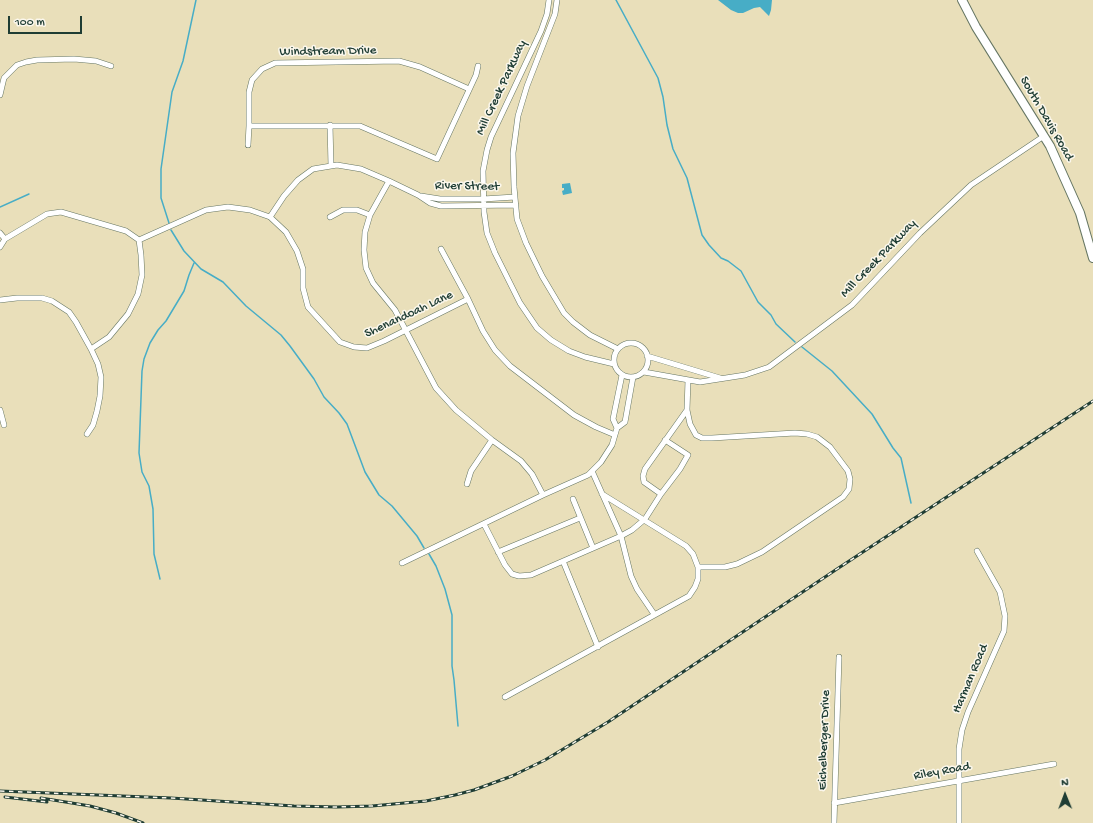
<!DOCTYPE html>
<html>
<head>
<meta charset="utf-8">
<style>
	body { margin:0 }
	#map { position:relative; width:1093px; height:823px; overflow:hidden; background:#e9dfba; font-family:"Gochi Hand",sans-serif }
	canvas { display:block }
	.north { position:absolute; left:1045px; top:775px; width:40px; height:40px; -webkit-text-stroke:3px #fbf7ec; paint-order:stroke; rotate:359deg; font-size:11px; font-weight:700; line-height:16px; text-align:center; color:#1f3d34 }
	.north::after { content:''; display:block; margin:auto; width:14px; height:18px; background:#1f3d34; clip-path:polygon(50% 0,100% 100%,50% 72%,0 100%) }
	.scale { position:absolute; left:8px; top:16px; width:74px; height:18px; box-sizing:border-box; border:2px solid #1f3d34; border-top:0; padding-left:5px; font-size:12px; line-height:14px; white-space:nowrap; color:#1f3d34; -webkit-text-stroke:3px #fbf7ec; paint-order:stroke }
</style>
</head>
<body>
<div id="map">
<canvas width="1093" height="823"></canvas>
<div class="north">N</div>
<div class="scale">100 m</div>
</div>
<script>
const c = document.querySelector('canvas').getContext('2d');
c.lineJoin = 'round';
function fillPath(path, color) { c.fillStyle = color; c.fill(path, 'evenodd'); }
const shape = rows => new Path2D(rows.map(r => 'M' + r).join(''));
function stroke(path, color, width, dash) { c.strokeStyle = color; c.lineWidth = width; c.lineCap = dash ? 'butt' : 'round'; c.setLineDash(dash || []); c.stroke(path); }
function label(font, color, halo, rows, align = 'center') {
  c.font = font + ' "Gochi Hand",sans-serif'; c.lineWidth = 3; c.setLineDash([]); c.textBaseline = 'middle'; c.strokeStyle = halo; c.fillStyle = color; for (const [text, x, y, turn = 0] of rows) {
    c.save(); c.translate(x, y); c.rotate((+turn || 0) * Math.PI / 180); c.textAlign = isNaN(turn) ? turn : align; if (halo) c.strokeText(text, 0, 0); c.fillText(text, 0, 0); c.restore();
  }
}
fillPath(shape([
	[718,0,772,0,771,10,769,16,760,7,754,8,743,13,738,13,731,10],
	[570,183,572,193,563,195,562,191,564,190,564,188,562,188,562,184]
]), '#47adc6');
stroke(shape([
	[616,0,658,78,663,97,667,125,673,149,687,178,702,235,709,245,721,258,728,261,741,271,758,302,771,315,776,324,795,342],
	[0,207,29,194],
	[169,223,161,198,161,169,172,92,183,61,196,0],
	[171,230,184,251,201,269,223,282,246,306,281,335,290,346,314,379,324,397,339,413,347,424,365,472,379,495,392,506,417,536,424,548],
	[802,347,832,371,872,414,893,448,901,458,911,503],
	[429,554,436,566,445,589,452,615,452,666,454,680,458,726],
	[160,579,154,554,153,509,149,486,142,472,139,453,142,371,144,359,150,343,158,330,166,321,184,291,189,275,194,263]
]), '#47adc6', 1.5);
const minor = shape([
	[549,0,547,14,541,31,491,137,487,150,483,171,484,212,487,233,495,253,520,303,537,328,551,340,569,351,585,357,614,364],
	[557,0,555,14,527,86,518,116,513,153,514,187,517,219,526,243,542,276,564,313,573,322,590,335,618,349],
	[0,95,4,78,17,65,26,62,37,60,74,59,96,61,111,66],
	[330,125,331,166],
	[249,126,360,126,437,159,476,75,478,66],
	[248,145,249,126,249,92,252,80,262,69,275,63,399,61,420,67,469,89],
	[389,181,370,215,365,232,364,250,366,268,373,283,395,310,436,388,456,410,492,440,521,461,532,474,543,495],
	[421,196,440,199,483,199,515,197],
	[270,217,284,196,298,180,313,169,337,165,361,169,389,181,418,195,430,203,441,206,516,205],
	[330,217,343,210,357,210,370,215],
	[0,233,5,239],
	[139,240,206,210,228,207,250,210,270,217,286,232,297,251,303,269,303,288,308,307,340,342,354,347,367,348,384,341,468,299],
	[0,247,5,239,47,214,61,212,126,231,139,240,141,255,142,275,138,294,128,314,109,337,91,349],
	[441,249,468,299,483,331,495,350,510,366,574,415,596,427,615,435],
	[0,300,17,298,42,298,52,301,69,312,76,322,91,349,98,364,101,377,100,396,97,411,93,425,87,434],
	'614 360a17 17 0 1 1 34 0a17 17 0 1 1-34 0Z',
	[647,356,720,378],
	[644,372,700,382,745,375,769,367,852,305,920,233,971,185,1044,136],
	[688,380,687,410,690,424,696,435,702,438,712,438,795,433,807,434,817,437,830,447,848,471,850,479,849,489,843,497,762,552,737,564,725,567,698,567],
	[0,410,4,425],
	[617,428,613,419,622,375],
	[592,471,621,536,631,576,637,589,654,614],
	[467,484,471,471,492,440],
	[661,494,644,482,643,476,645,469,687,410],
	[573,499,593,548],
	[484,524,505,565,512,574,519,576,531,575,621,536,632,530,645,519,661,494,680,469,688,455,665,440],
	[498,552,580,518],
	[563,561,598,647],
	[402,563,543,495,588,475,601,462,612,445,617,428,625,422,633,377],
	[505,697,689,596,695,587,698,579,698,567,693,554,686,546,602,494],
	[834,803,1054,764],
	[834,823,839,657],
	[959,823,959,749,962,730,968,712,1004,631,1005,616,1000,592,977,551]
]);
const primary = shape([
	[962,0,976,27,1050,146,1080,213,1093,258]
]);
stroke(minor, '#667663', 6);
stroke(primary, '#667663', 10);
stroke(minor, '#fff', 5);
stroke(primary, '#fff', 8);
const rail = shape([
	[0,791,171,798,294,806,337,807,372,806,426,801,455,795,474,790,512,776,545,760,608,722,837,569,1093,401],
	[5,797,47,802],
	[41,798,90,806,116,813,143,823]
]);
stroke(rail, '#1f3d34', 3);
stroke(rail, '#fbf7ec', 1.5, [4.5]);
label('13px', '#1f3d34', '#fbf7ec', [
	["Windstream Drive",328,52,-1],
	["Mill Creek Parkway",502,88,-65],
	["South Davis Road",1046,119,60],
	["River Street",467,187,1],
	["Mill Creek Parkway",879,259,-46],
	["Shenandoah Lane",409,315,-25],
	["Harman Road",971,679,-67],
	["Eichelberger Drive",825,740,-88],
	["Riley Road",942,772,-10]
]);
</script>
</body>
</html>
